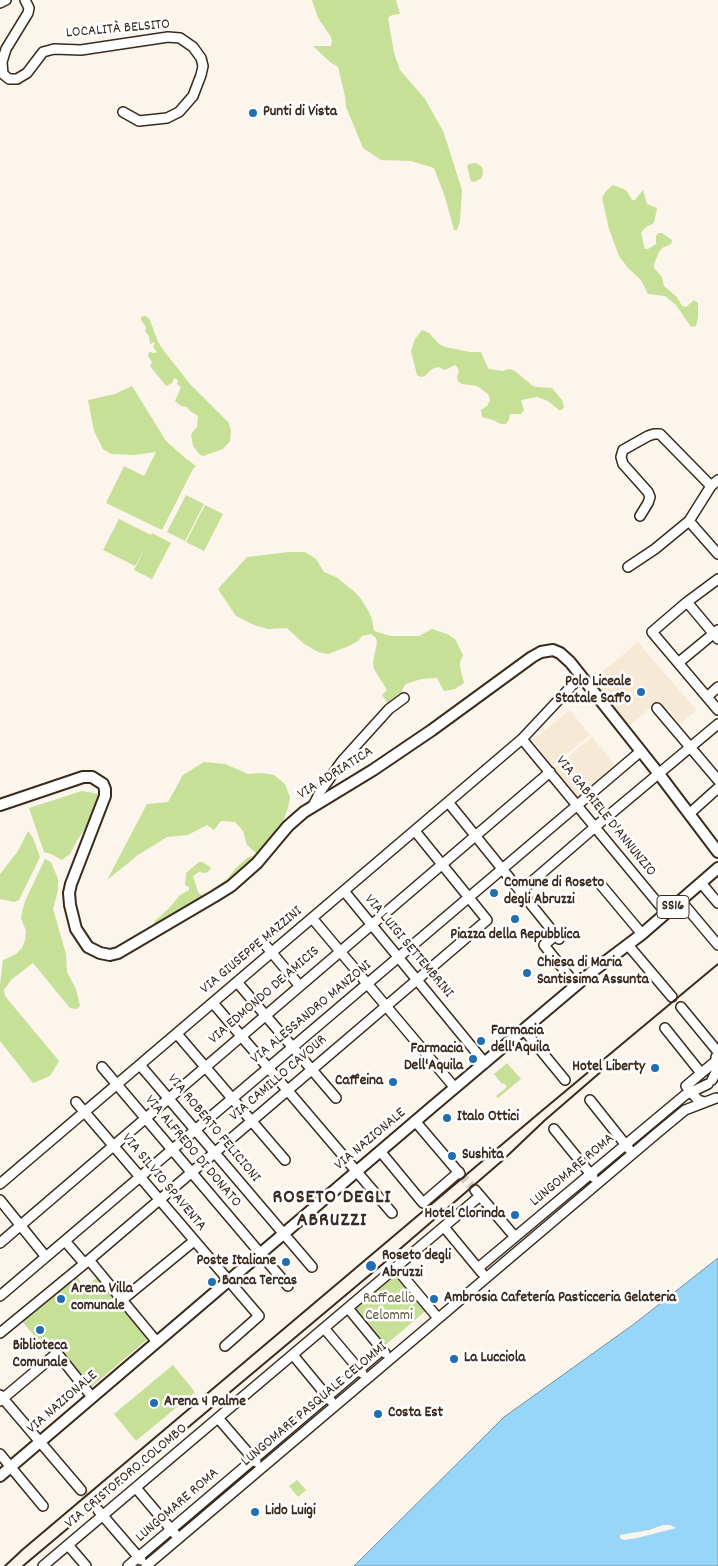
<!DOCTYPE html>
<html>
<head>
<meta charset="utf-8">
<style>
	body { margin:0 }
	canvas { display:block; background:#fbf5ec }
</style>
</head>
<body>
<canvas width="718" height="1566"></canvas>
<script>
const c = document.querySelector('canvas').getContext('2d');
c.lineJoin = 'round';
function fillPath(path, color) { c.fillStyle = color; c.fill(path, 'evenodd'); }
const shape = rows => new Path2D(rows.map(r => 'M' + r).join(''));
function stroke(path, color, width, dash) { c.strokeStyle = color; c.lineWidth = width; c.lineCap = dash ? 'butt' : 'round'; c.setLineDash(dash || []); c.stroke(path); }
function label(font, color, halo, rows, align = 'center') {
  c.font = font + ' Dekko,sans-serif'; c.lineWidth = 5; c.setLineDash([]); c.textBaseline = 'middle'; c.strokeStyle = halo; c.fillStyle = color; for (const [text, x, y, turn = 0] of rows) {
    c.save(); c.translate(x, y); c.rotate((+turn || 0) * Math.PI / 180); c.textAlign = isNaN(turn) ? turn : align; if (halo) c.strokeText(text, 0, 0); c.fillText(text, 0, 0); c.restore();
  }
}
fillPath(shape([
	[638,642,696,710,680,724,669,709,664,713,655,704,628,726,592,681],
	[570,710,590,735,552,765,533,740],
	[592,737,617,768,578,800,553,769]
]), '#f6e9d5');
fillPath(shape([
	[312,0,396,0,400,14,392,15,388,18,394,53,400,70,425,99,443,131,447,143,462,190,460,221,457,230,454,230,445,197,434,168,411,161,381,160,363,148,346,107,345,96,338,67,330,62,313,46,331,46,332,41,331,37,318,18],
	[476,163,482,167,483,173,482,178,474,182,471,181,470,178,467,166,469,164],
	[613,185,626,190,632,200,635,200,643,190,647,204,657,208,654,223,646,227,641,233,644,246,645,249,648,249,656,244,656,236,658,233,662,233,672,240,671,244,662,248,659,252,654,264,654,268,662,277,664,286,677,297,682,306,686,307,694,300,698,303,698,317,696,326,691,327,676,305,665,296,648,294,641,280,628,268,619,256,609,229,602,198,606,191],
	[144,316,146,316,150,320,158,342,164,351,190,384,229,423,231,431,230,441,223,449,203,456,199,454,193,446,191,434,197,427,198,416,190,411,187,407,181,406,175,401,181,387,177,384,178,380,174,378,172,383,166,386,150,366,152,362,148,356,149,352,155,353,157,352,153,347,155,342,150,344,149,336,145,331,146,327,141,320,141,317],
	[422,330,429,333,439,344,445,347,470,352,481,352,487,366,489,369,502,371,510,369,515,371,533,386,537,387,552,388,562,400,564,407,562,410,559,410,548,401,537,397,521,400,524,410,521,414,510,414,509,420,506,424,501,424,493,420,482,417,481,410,487,406,490,400,488,394,477,386,462,384,458,381,457,376,459,372,458,368,455,365,445,370,438,367,432,369,425,376,421,377,417,375,411,351,415,339],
	[132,386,166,441,184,457,196,466,193,469,162,530,106,503,124,466,144,476,156,452,134,455,111,454,103,449,94,431,88,400,115,394],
	[186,495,204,504,185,541,167,532],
	[205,505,223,514,204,551,186,542],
	[119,519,151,535,152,533,171,543,152,579,134,570,147,544,135,566,103,550],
	[289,552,305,552,316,559,324,572,336,577,355,592,361,599,369,612,372,619,374,631,390,636,419,636,432,629,447,634,455,639,463,655,460,662,460,667,464,683,455,689,444,691,437,678,421,679,406,684,402,690,402,699,390,706,382,695,387,690,374,669,373,662,377,642,376,638,371,634,362,636,358,641,349,646,328,654,318,652,304,644,287,628,268,629,254,625,236,616,218,589,247,557],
	[204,762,225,764,248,774,262,773,274,775,285,784,290,797,288,808,282,824,271,841,257,854,260,857,236,881,155,925,154,922,170,907,180,895,189,890,189,887,185,885,186,873,199,862,203,862,211,868,208,872,204,873,199,872,193,876,198,892,203,896,227,879,236,868,247,858,257,854,247,845,243,831,235,822,221,821,214,830,207,825,188,835,167,837,138,855,107,880,147,804,168,802,183,775],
	[82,791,99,794,95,813,76,842,70,854,62,860,51,854,44,852,29,808],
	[28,831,33,838,40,857,19,900,14,902,0,899,0,874,18,851],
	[45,859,51,862,58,879,58,890,53,909,66,954,67,972,76,989,80,1006,77,1009,70,1008,33,963,12,979,4,990,5,996,59,1061,50,1076,33,1083,0,1041,0,985,3,960,16,954,22,948,25,940,26,931,21,918,22,912,25,901],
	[507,1063,521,1079,498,1098,496,1096,507,1087,504,1083,502,1084,494,1074],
	[396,1270,428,1309,383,1347,351,1308],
	[75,1275,85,1287,99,1276,150,1337,89,1389,56,1349,49,1354,22,1321],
	[173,1365,195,1392,136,1441,114,1414],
	[297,1480,306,1490,298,1497,289,1486]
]), '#c6e097');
const water = shape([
	[718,1258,718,1566,354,1566,504,1417,634,1324,718,1258]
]);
fillPath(water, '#98d6f9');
stroke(water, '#7391a1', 1);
fillPath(shape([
	[663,1525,670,1525,676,1528,637,1538,624,1540,620,1538,620,1535,649,1530]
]), '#fbf5ec');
stroke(shape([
	[460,1174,475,1190],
	[81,1490,98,1510]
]), '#d5ccc3', 9, [9, 4.5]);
const minor = shape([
	[25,0,29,8,28,13,6,49,2,62,3,74,9,79,17,79,27,73,43,52,54,49,81,50,168,37,180,38,193,47,201,58,203,66,201,75,193,96,179,112,167,118,139,121,123,112],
	[0,3,6,0],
	[640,516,648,503,650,497,648,492,623,464,621,457,623,450,648,436,654,434,660,434,711,486],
	[689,521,718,554],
	[628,567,655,549,689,521,711,486,718,480],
	[718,579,687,602,652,632,718,710],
	[687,602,718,639],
	[678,663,718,630],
	[707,697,718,687],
	[657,708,718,780],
	[522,739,666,913],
	[448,802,559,939],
	[313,806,320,792,342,761,389,709,404,698],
	[689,814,718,788],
	[701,883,718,903],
	[601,885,642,934],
	[344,891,485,1063],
	[521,891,595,827,718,724],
	[681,901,718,945],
	[312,918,455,1088],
	[556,935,544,945,576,985],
	[262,941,299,985],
	[628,945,672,997],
	[237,982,336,1098],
	[213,1003,392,1213],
	[681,1007,718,1052],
	[665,1028,701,1073],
	[524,1030,565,1080],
	[177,1034,285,1160],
	[140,1065,312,1267],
	[102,1067,288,1286],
	[712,1080,717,1070,716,1057],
	[590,1100,629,1149],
	[76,1102,259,1316,225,1346],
	[704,1102,698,1100,686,1086,717,1060],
	[415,1121,460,1174],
	[554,1129,593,1177],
	[380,1151,423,1203,459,1172],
	[0,1184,522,739,581,676],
	[475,1190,515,1237],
	[0,1200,46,1257],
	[444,1227,482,1273],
	[65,1241,84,1263],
	[0,1243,550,772],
	[89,1260,157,1342],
	[396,1268,438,1318],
	[478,1268,685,1095,708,1084],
	[0,1296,641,751],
	[122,1300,194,1241],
	[348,1308,385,1353],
	[324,1328,362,1373],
	[0,1333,89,1260,487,920,415,831],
	[293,1355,331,1401],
	[0,1395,81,1490],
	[0,1401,57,1353,92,1397],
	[218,1418,256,1462],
	[0,1454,43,1506],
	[136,1488,175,1534],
	[98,1510,141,1560],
	[68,1545,86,1566],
	[43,1566,480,1196],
	[128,1566,382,1350],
	[146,1566,656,1134,685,1110,716,1098]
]);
const major = shape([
	[0,805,83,777,92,777,103,784,105,789,105,796,71,884,69,893,70,905,76,929,88,947,100,953,110,955,118,953,215,896,231,886,257,863,288,826,304,812,373,770,432,730,532,657,541,652,553,650,560,653,570,662,659,774,718,852],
	[0,1476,432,1107,593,971,642,934,718,868]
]);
stroke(minor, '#3b2a1e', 12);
stroke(major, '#3b2a1e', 14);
stroke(minor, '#fff', 9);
stroke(major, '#fff', 10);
stroke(shape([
	[5,1566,22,1550,538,1114,718,964],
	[23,1566,378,1268,502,1161,544,1121,603,1070]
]), '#3b2a1e', 2);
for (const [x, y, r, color] of [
	[253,113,5,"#1f6fb2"],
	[641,692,5,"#1f6fb2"],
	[494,893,5,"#1f6fb2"],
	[515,919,5,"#1f6fb2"],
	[527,973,5,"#1f6fb2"],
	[481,1041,5,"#1f6fb2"],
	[473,1059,5,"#1f6fb2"],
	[655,1068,5,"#1f6fb2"],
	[393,1082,5,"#1f6fb2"],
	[447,1118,5,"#1f6fb2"],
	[452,1156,5,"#1f6fb2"],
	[515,1215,5,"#1f6fb2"],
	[286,1262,5,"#1f6fb2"],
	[371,1266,6,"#1f6fb2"],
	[212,1282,5,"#1f6fb2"],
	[61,1299,5,"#1f6fb2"],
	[434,1299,5,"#1f6fb2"],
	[40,1330,5,"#1f6fb2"],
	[454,1359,5,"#1f6fb2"],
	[154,1403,5,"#1f6fb2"],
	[378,1414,5,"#1f6fb2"],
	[255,1512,5,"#1f6fb2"]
]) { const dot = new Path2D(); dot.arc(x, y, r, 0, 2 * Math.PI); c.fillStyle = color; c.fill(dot); stroke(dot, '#fff', 2); }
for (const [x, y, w] of [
	[673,907,32]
]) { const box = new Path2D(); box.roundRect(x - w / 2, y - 11.5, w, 23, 4); c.fillStyle = '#fff'; c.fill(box); stroke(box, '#3b2a1e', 1); }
label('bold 14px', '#3b2a1e', null, [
	["SS16",673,907]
]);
label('15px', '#3b2a1e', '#fff', [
	["LOCALITÀ BELSITO",118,30,-5],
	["VIA ADRIATICA",336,774,-32],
	["VIA GABRIELE D'ANNUNZIO",605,817,51],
	["VIA LUIGI SETTEMBRINI",408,947,50],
	["VIA GIUSEPPE MAZZINI",252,951,-40],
	["VIA EDMONDO DE AMICIS",265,996,-41],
	["VIA ALESSANDRO MANZONI",312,1013,-40],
	["VIA CAMILLO CAVOUR",279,1079,-41],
	["VIA ROBERTO FELICIONI",213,1129,50],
	["VIA NAZIONALE",371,1140,-40],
	["VIA ALFREDO DI DONATO",192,1152,50],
	["LUNGOMARE ROMA",573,1171,-40],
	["VIA SILVIO SPAVENTA",163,1183,50],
	["VIA NAZIONALE",63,1403,-41],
	["LUNGOMARE PASQUALE CELOMMI",315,1405,-40],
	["VIA CRISTOFORO COLOMBO",127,1477,-40],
	["LUNGOMARE ROMA",178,1506,-41]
]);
label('bold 15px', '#3b2a1e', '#fff', [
	["Punti di Vista",263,113],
	["Polo Liceale",631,683,"right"],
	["Statale Saffo",631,700,"right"],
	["Comune di Roseto",504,884],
	["degli Abruzzi",504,901],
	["Piazza della Repubblica",515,936,"center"],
	["Chiesa di Maria",537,964],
	["Santissima Assunta",537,981],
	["Farmacia",491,1032],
	["dell'Aquila",491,1049],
	["Farmacia",463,1050,"right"],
	["Dell'Aquila",463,1067,"right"],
	["Hotel Liberty",645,1068,"right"],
	["Caffeina",383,1082,"right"],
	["Italo Ottici",457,1118],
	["Sushita",462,1156],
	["Hotel Clorinda",505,1215,"right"],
	["Roseto degli",382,1257],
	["Abruzzi",382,1274],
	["Poste Italiane",276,1262,"right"],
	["Banca Tercas",222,1282],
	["Arena Villa",71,1290],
	["comunale",71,1307],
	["Ambrosia Cafetería Pasticceria Gelateria",444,1299],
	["Biblioteca",40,1347,"center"],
	["Comunale",40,1364,"center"],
	["La Lucciola",464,1359],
	["Arena 4 Palme",164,1403],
	["Costa Est",388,1414],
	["Lido Luigi",265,1512]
], 'left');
label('15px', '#5e583c', '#fff', [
	["Raffaello",389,1300],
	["Celommi",389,1317]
]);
c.letterSpacing = '1px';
label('bold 20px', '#3b2a1e', '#fff', [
	["ROSETO DEGLI",332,1199],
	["ABRUZZI",332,1222]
]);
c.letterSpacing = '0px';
</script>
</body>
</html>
